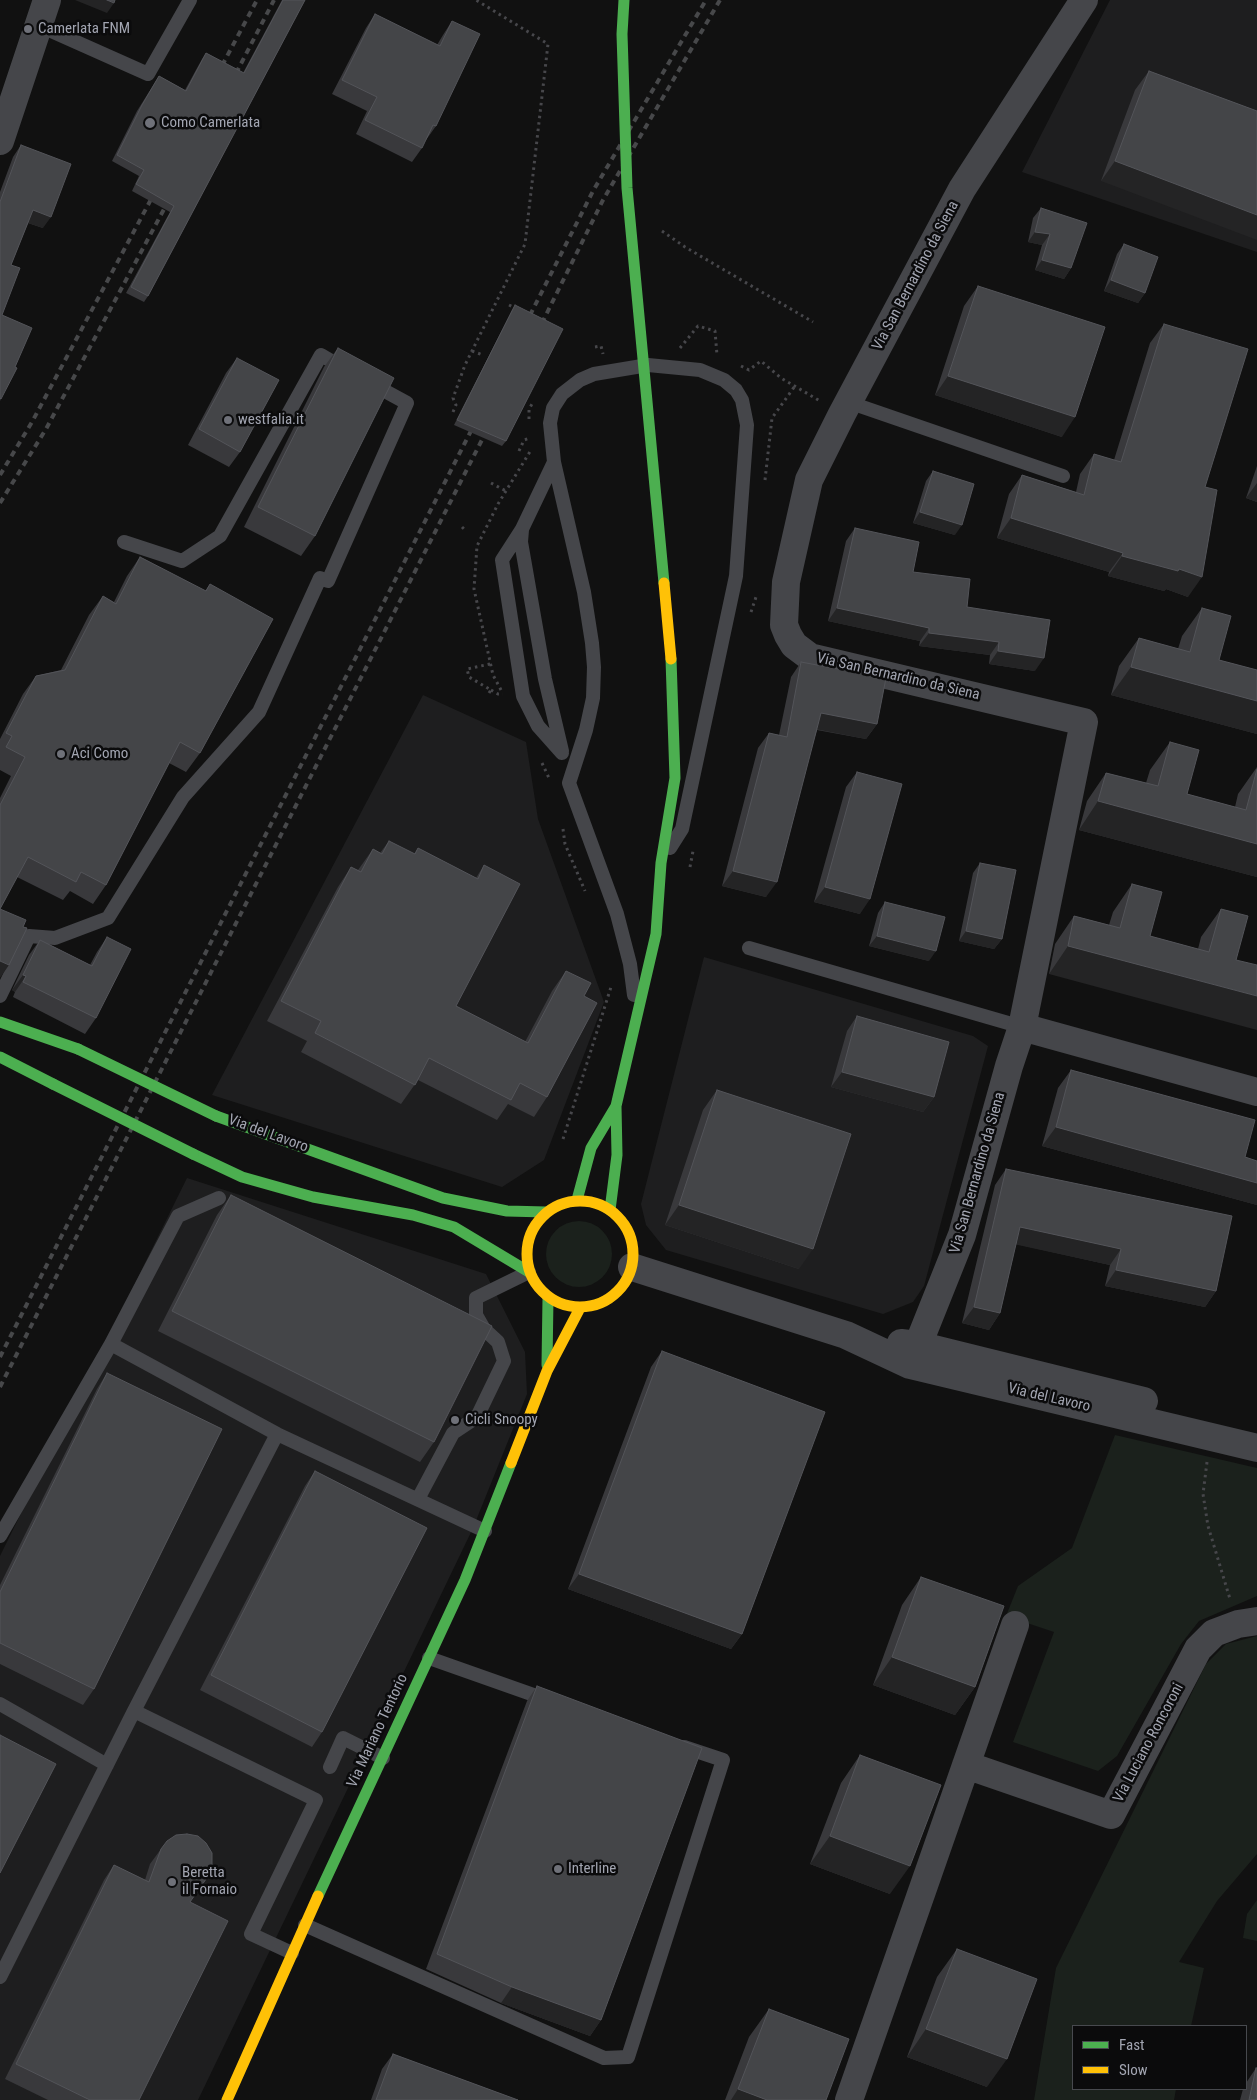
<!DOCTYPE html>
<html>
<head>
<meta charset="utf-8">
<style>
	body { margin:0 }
	#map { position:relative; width:1257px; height:2100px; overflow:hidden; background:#111; font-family:"Roboto Condensed",sans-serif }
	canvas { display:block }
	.legend { position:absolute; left:1072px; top:2025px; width:175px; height:65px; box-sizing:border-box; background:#0b0b0c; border:1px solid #47494e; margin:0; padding:6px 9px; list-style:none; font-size:15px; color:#a2a5b1 }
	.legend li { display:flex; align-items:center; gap:10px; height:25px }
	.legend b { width:25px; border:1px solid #47494e }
</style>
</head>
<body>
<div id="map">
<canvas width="1257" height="2100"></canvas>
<ul class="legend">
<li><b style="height:6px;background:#4caf50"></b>Fast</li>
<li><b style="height:6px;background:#ffc107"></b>Slow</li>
</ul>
</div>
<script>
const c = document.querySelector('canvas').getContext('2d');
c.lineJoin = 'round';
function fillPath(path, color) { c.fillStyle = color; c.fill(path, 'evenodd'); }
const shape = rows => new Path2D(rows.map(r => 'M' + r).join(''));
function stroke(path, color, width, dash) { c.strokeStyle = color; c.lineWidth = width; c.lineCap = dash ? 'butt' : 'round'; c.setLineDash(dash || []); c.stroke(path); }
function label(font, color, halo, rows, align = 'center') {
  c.font = font + ' "Roboto Condensed",sans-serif'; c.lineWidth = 5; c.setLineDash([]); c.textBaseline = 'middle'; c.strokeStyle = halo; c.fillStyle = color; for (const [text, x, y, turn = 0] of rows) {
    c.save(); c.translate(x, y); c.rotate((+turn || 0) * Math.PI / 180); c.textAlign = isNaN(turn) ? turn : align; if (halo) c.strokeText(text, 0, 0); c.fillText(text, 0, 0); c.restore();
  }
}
fillPath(shape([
	[1110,0,1257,0,1257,252,1022,172],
	[423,695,526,742,538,819,604,1002,544,1160,502,1187,212,1095],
	[704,957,973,1036,988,1046,924,1286,913,1302,883,1314,666,1250,646,1225,641,1204],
	[187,1178,486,1274,525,1352,527,1394,473,1528,198,2100,0,2100,0,1556]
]), '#1e1e1f');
fillPath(shape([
	'546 1254a33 33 0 1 1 66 0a33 33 0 1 1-66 0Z',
	[1115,1435,1257,1468,1257,1596,1199,1621,1181,1644,1117,1756,1098,1771,1013,1742,1054,1632,1006,1616,1018,1586,1072,1548],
	[1257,1636,1257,1854,1217,1901,1179,1962,1204,1968,1191,2026,1073,2026,1073,2089,1176,2089,1174,2100,1034,2100,1056,1968,1206,1664,1226,1644],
	[1257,1900,1257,1941,1243,1938,1247,1914]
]), '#1b211c');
stroke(shape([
	[662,231,685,247,813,322],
	[509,305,513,307],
	[595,347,601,346,603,354],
	[680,348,698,326,715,331,717,355],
	[472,351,483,355],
	[741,366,749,370,761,361,781,378,820,401],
	[453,412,456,405,453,398,465,365,525,244,548,44,476,0],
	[529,419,529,409,532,404],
	[519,451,524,440,530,438],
	[765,480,772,418,795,386],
	[491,483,506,491],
	[462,527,466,531],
	[751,612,757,594],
	[491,690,498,694,503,694],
	[501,690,493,675,474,589,477,546,498,504,531,450],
	[489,693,491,690,469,677,467,669,490,664],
	[542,763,549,778],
	[563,829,565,844,585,891],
	[690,867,693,851],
	[563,1139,611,987],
	[1207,1462,1203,1494,1208,1526,1230,1599]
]), '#47474b', 3, [2.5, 4]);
stroke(shape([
	[38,25,148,74,190,0],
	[848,402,1063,476],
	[554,462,522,529,502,560,523,696,538,726,562,753],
	[522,530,521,542,545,679,562,751],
	[124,542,182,561,220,536,321,355,345,369],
	[749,948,1022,1027],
	[634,995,630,964,617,914,569,783,586,730,593,698,594,667,592,643,584,592,554,462,550,423,553,408,562,394,580,380,594,374,648,365,700,370,724,380,736,390,742,400,747,425,736,576,682,829,670,848],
	[0,996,29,936,55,938,108,918,183,797,259,712,320,578,328,581,407,403,372,384],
	[111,1344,277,1434],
	[418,1499,453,1433,477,1417,504,1361,498,1342,484,1329,476,1315,476,1298,529,1272],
	[0,1536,111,1344,178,1216,219,1198],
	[429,1658,548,1700],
	[0,1704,107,1765],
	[134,1711,277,1434,485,1531],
	[330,1767,343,1738,383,1758],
	[305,1925,604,2058,628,2057,723,1760,684,1747],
	[0,1977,134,1711,316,1800,251,1934,292,1953]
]), '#45464a', 14);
stroke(shape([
	[0,141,47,0],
	[1022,1027,1257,1092],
	[632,1267,846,1335,910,1365,1257,1448],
	[901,1343,918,1345,1144,1401],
	[918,1345,962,1235,1009,1066,1022,1027,1084,722,810,657,794,645,788,635,784,625,786,582,809,480,842,414,962,189,1084,0],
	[966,1765,1111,1815,1198,1649,1214,1633,1238,1624,1257,1621],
	[849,2100,1015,1625]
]), '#45464a', 28);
stroke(shape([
	[0,1022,78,1049],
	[0,1057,53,1084],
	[216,1116,443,1198,507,1211,546,1212],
	[193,1154,242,1177,313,1197,413,1215,454,1227,529,1272],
	[577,1200,591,1148,616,1106],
	[610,1210,617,1155,616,1106,656,934,661,863,675,778,671,659],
	[547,1365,548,1298],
	[318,1896,465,1580,511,1463]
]), '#4caf50', 11);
stroke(shape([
	'527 1254a53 53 0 1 1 106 0a53 53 0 1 1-106 0Z',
	[511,1463,547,1371,580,1308],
	[227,2100,318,1896]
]), '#ffc107', 11);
stroke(shape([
	[217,75,257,0],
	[231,83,274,0],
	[525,325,593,191,706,0],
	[537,333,603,200,720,0],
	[0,475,32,422,156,190],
	[0,503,46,429,170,198],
	[0,1357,476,421],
	[0,1387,489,426]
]), '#47484a', 4, [6, 5]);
stroke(shape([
	[624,0,622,34,627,188,664,583],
	[78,1049,216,1116],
	[53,1084,193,1154]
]), '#4caf50', 11);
stroke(shape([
	[664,583,671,659]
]), '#ffc107', 11);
fillPath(shape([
	[282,0,305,0,148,296,144,302,126,293,170,212,132,191,139,176,112,161,137,111,159,76,185,90,202,59,206,53,243,73],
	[375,14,437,45,443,35,452,21,436,126,426,140,425,140,422,148,412,162,356,134,367,111,332,94,366,28],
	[1149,71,1257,111,1101,181,1135,90],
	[21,145,43,228,28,223,11,265,2,315,1,399,0,401,0,192,13,157],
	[1041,208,1071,268,1064,279,1035,270,1042,245,1028,242,1033,218],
	[1124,244,1145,293,1138,303,1104,291,1117,254],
	[978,286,1062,437,935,395,964,306],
	[515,305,506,441,502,446,454,425,512,310],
	[1164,324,1205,487,1188,597,1166,589,1164,591,1108,576,1109,572,997,538,1009,494,1022,475,1076,492,1080,474,1094,454,1114,460,1150,343],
	[338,348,315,536,301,556,244,527,324,367],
	[237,358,240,452,229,467,188,445,226,373],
	[1257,466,1257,502,1246,498],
	[933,471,955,535,913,523,926,481],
	[855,528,913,572,967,607,1035,671,989,664,990,655,919,646,920,641,828,621,846,541],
	[140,557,205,591,210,584,200,753,186,772,169,763,106,885,93,904,70,891,63,900,17,877,0,909,0,978,0,798,11,776,0,770,0,739,23,694,36,676,61,670,89,615,103,596,114,602,127,576],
	[1202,608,1219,660,1257,670,1257,734,1111,695,1119,666,1139,638,1178,649,1182,636],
	[801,662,877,724,866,739,817,730,766,897,722,886,758,748,769,733,779,735,791,677],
	[1170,742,1187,794,1235,807,1238,794,1257,767,1257,877,1079,830,1087,801,1106,773,1146,783,1150,770],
	[857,772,860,914,814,902,846,787],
	[389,841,414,854,418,848,476,878,484,865,456,1006,525,1042,552,991,566,971,584,996,547,1097,534,1117,508,1104,497,1120,418,1080,401,1104,301,1052,307,1041,267,1021,338,887,351,867,358,870,373,849,380,853],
	[980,863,1002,939,994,949,959,941,973,873],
	[1132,884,1150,936,1198,949,1201,937,1221,909,1236,960,1049,974,1055,944,1074,916,1109,925,1113,912],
	[885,902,929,961,869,946,878,913],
	[107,937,96,1018,85,1034,13,997,15,992,12,990,29,955,40,940,90,965,97,952],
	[857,1016,934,1097,923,1112,831,1087,847,1031],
	[1071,1070,1245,1157,1257,1161,1257,1205,1042,1146,1058,1088],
	[717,1090,799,1269,665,1225,703,1110],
	[1006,1169,1216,1291,1205,1307,1105,1286,1110,1265,1016,1244,1000,1313,989,1330,962,1323,995,1185],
	[231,1195,434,1442,420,1462,158,1331,217,1215],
	[662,1351,742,1634,731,1649,568,1589,651,1367],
	[107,1373,94,1689,83,1705,0,1664,0,1585,97,1389],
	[315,1471,322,1732,312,1747,200,1690,305,1486],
	[921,1577,975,1687,955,1715,873,1685,902,1605],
	[537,1686,601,2020,590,2036,501,2003,426,1969,527,1701],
	[860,1755,890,1894,810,1864,841,1783],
	[161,1849,190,1902,139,2100,48,2100,5,2079,104,1880,114,1865,145,1880,150,1864],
	[957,1949,987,2087,907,2057,937,1977],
	[769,2009,826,2100,725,2100,749,2037],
	[393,2054,518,2100,371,2100,382,2069],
	[1256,2068,1257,2100,1240,2100,1243,2089,1246,2089,1246,2083]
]), '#39393c');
fillPath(shape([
	[75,0,107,0,114,3,107,13],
	[1115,161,1257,215,1257,240,1101,181],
	[33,210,51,217,43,228,25,222],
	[1035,232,1050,234,1042,245,1028,242],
	[1042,260,1071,268,1064,279,1035,270],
	[1111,280,1145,293,1138,303,1104,291],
	[948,376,1075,417,1062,437,935,395],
	[1257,483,1257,502,1246,498],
	[920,512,962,525,955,535,913,523],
	[1011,518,1123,553,1109,572,997,538],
	[1122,556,1179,569,1202,577,1188,597,1166,589,1164,591,1108,576],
	[837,608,929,628,920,641,828,621],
	[929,633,999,642,990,655,919,646],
	[998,651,1044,658,1035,671,989,664],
	[1131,667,1257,701,1257,734,1111,695],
	[821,713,877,724,866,739,810,728],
	[1098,801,1257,844,1257,877,1079,830],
	[733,871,777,882,766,897,722,886],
	[825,887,870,899,860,914,814,902],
	[966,931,1002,939,994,949,959,941],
	[877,936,936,951,929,961,869,946],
	[1068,946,1257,996,1257,1030,1049,974],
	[0,961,9,965,0,978],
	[23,975,26,976,15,992,12,990],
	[842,1072,934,1097,923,1112,831,1087],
	[1056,1127,1257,1183,1257,1205,1042,1146],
	[679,1205,813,1249,799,1269,665,1225],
	[1020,1227,1121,1249,1110,1265,1009,1243],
	[1116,1270,1216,1291,1205,1307,1105,1286],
	[974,1307,1000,1313,989,1330,962,1323],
	[579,1574,742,1634,731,1649,568,1589],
	[892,1657,975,1687,955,1715,873,1685],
	[830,1836,910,1866,890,1894,810,1864],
	[512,1987,601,2020,590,2036,501,2003],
	[926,2029,1007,2059,987,2087,907,2057],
	[738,2089,767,2100,731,2100]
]), '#242425');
const building = shape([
	[107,0,115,0,114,3,107,0],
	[283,0,305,0,148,296,131,287,174,206,136,184,144,170,117,155,142,105,159,76,186,91,206,53,244,73,283,0],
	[375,14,440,46,452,21,480,34,436,126,433,125,422,148,365,120,377,97,342,80,375,14],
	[1149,71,1257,111,1257,215,1115,161,1149,71],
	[21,145,71,164,51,217,33,210,11,265,20,268,2,315,32,328,15,367,17,368,1,399,0,398,0,202,21,145],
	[1041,208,1087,223,1071,268,1042,260,1050,234,1035,232,1041,208],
	[1124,244,1158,257,1145,293,1111,280,1124,244],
	[978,286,1105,327,1075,417,948,376,978,286],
	[515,305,563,329,506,441,457,420,515,305],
	[1164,324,1248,349,1205,487,1217,490,1202,577,1179,569,1178,571,1122,556,1123,553,1011,518,1022,475,1084,495,1094,454,1121,462,1164,324],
	[338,348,394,378,315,536,258,507,338,348],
	[237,358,279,380,240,452,199,429,237,358],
	[933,471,974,484,962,525,920,512,933,471],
	[855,528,919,542,913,572,970,579,967,607,1050,620,1044,658,998,651,999,642,929,633,929,628,837,608,855,528],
	[140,557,206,591,210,584,273,619,200,753,180,742,106,885,81,872,76,882,28,857,0,909,26,920,23,927,27,928,9,965,0,961,0,805,25,757,6,747,12,736,6,733,36,676,65,670,103,596,116,604,140,557],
	[1202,608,1231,616,1219,660,1257,670,1257,701,1131,667,1139,638,1190,652,1202,608],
	[801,662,886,678,877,724,821,713,777,882,733,871,769,733,787,737,801,662],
	[1170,742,1199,750,1187,794,1246,810,1257,769,1257,844,1098,801,1106,773,1158,786,1170,742],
	[857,772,902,784,870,899,825,887,857,772],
	[389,841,415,854,418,848,478,879,484,865,520,884,456,1006,528,1043,566,971,591,983,584,996,597,1003,547,1097,520,1083,511,1100,429,1058,415,1085,315,1033,321,1021,281,1001,351,867,361,872,373,849,382,854,389,841],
	[980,863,1016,870,1002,939,966,931,980,863],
	[1132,884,1162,892,1150,936,1209,952,1221,909,1248,916,1236,960,1257,965,1257,996,1068,946,1074,916,1120,928,1132,884],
	[885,902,945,917,936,951,877,936,885,902],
	[107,937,131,949,96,1018,23,982,26,976,23,975,40,940,92,966,107,937],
	[857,1016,949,1042,934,1097,842,1072,857,1016],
	[1071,1070,1255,1120,1245,1157,1257,1161,1257,1183,1056,1127,1071,1070],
	[717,1090,851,1134,813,1249,679,1205,717,1090],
	[1006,1169,1232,1216,1216,1291,1116,1270,1121,1249,1020,1227,1000,1313,974,1307,1006,1169],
	[231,1195,492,1326,434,1442,172,1311,231,1195],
	[662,1351,825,1412,742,1634,579,1574,662,1351],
	[107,1373,222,1429,94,1689,0,1643,0,1592,107,1373],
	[315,1471,427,1528,322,1732,211,1675,315,1471],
	[921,1577,1004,1606,975,1687,892,1657,921,1577],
	[537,1686,702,1748,601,2020,512,1987,437,1954,537,1686],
	[0,1735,56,1764,0,1873,0,1735],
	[860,1755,941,1785,910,1866,830,1836,860,1755],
	[187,1834,198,1836,206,1843,212,1853,212,1865,211,1872,190,1902,228,1921,139,2100,90,2100,16,2064,114,1865,149,1882,161,1849,167,1841,176,1835,187,1834],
	[957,1949,1037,1979,1007,2059,926,2029,957,1949],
	[769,2009,849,2039,826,2100,767,2100,738,2089,769,2009],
	[393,2054,518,2100,376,2100,393,2054],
	[1256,2068,1257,2068,1257,2100,1249,2100,1256,2068]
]);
fillPath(building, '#444548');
stroke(building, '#535459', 1);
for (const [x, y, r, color] of [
	[28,29,5,"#6f7179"],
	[150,123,6,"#6f7179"],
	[228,420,5,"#6f7179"],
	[61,754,5,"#6f7179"],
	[455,1420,5,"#6f7179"],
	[558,1869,5,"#6f7179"],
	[172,1882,5,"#6f7179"]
]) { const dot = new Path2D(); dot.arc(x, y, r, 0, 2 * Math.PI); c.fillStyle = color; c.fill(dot); stroke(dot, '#0b0b0c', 2); }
label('15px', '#a2a5b1', '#0b0b0c', [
	["Camerlata FNM",38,29],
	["Como Camerlata",161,123],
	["westfalia.it",238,420],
	["Aci Como",71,754],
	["Cicli Snoopy",465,1420],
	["Interline",568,1869],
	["Beretta",182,1873],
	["il Fornaio",182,1890]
], 'left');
label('15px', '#a2a5b1', '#0b0b0c', [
	["Via San Bernardino da Siena",916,276,-62],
	["Via San Bernardino da Siena",898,677,13],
	["Via del Lavoro",268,1134,20],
	["Via San Bernardino da Siena",978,1173,-74],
	["Via del Lavoro",1049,1398,13],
	["Via Mariano Tentorio",378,1731,-65],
	["Via Luciano Roncoroni",1149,1743,-62]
]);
</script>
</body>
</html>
